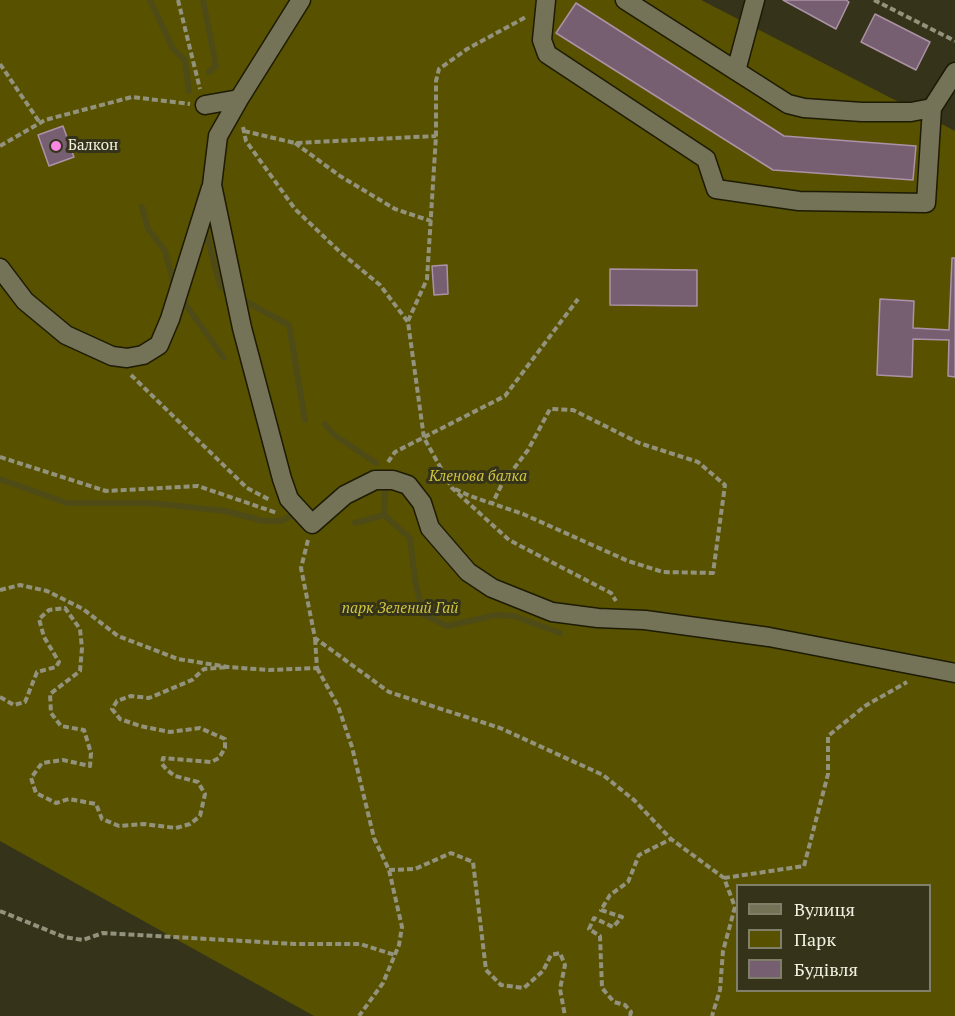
<!DOCTYPE html>
<html>
<head>
<meta charset="utf-8">
<style>
	body { margin:0 }
	#map { position:relative; width:955px; height:1016px; overflow:hidden; background:#35341a; font-family:"PT Serif",serif }
	canvas { display:block }
	.legend { position:absolute; left:736px; top:884px; width:195px; height:108px; box-sizing:border-box; background:#35341a; border:2px solid #807f6a; margin:0; padding:8px 10px; list-style:none; font-size:18px; color:#f1f0e1 }
	.legend li { display:flex; align-items:center; gap:12px; height:30px }
	.legend b { width:30px; border:2px solid #807f6a }
</style>
</head>
<body>
<div id="map">
<canvas width="955" height="1016"></canvas>
<ul class="legend">
<li><b style="height:8px;background:#747357"></b>Вулиця</li>
<li><b style="height:16px;background:#585200"></b>Парк</li>
<li><b style="height:16px;background:#765f71"></b>Будівля</li>
</ul>
</div>
<script>
const c = document.querySelector('canvas').getContext('2d');
c.lineJoin = 'round';
function fillPath(path, color) { c.fillStyle = color; c.fill(path, 'evenodd'); }
const shape = rows => new Path2D(rows.map(r => 'M' + r).join(''));
function stroke(path, color, width, dash) { c.strokeStyle = color; c.lineWidth = width; c.lineCap = dash ? 'butt' : 'round'; c.setLineDash(dash || []); c.stroke(path); }
function label(font, color, halo, rows, align = 'center') {
  c.font = font + ' "PT Serif",serif'; c.lineWidth = 6; c.setLineDash([]); c.textBaseline = 'middle'; c.strokeStyle = halo; c.fillStyle = color; for (const [text, x, y, turn = 0] of rows) {
    c.save(); c.translate(x, y); c.rotate((+turn || 0) * Math.PI / 180); c.textAlign = isNaN(turn) ? turn : align; if (halo) c.strokeText(text, 0, 0); c.fillText(text, 0, 0); c.restore();
  }
}
fillPath(shape([
	[0,0,701,0,955,131,955,1016,314,1016,0,841],
	[738,886,930,886,930,990,738,990]
]), '#585200');
stroke(shape([
	[150,0,173,49,185,60,189,91],
	[203,0,216,66,209,72],
	[142,207,148,229,165,251,174,285],
	[205,228,220,286,229,292],
	[180,297,224,358],
	[241,299,289,325,305,420],
	[325,424,333,434,376,463],
	[0,479,67,503,151,503,225,511,264,521,281,521,298,513],
	[385,490,384,515,410,538,415,580,423,614,447,626,496,615,514,616,560,633],
	[355,523,384,515]
]), '#4f4b16', 6);
const building = shape([
	[783,0,846,0,849,2,836,29,783,0],
	[576,3,784,136,916,146,913,180,773,170,556,33,576,3],
	[875,14,930,42,916,70,861,42,875,14],
	[63,126,74,157,49,166,38,135,63,126],
	[952,258,955,258,955,377,948,376,949,340,913,339,912,377,877,375,880,299,914,301,913,328,949,330,952,258],
	[447,265,448,294,434,295,432,266,447,265],
	[610,269,697,270,697,306,610,305,610,269]
]);
fillPath(building, '#765f71');
stroke(building, '#ac92a6', 1.5);
const minor = shape([
	[546,0,542,40,547,54,706,159,716,189,799,201,926,203,932,108,955,72],
	[625,0,788,104,804,108,862,112,911,112,932,108],
	[736,71,755,0],
	[239,99,218,136,212,185,242,328,282,479,289,499,312,524,345,495,375,480,393,480,408,485,422,503,430,528,468,572,492,588,552,612,598,618,645,620,769,637,955,673],
	[205,105,239,99,301,0],
	[0,268,25,301,66,335,112,356,127,358,143,355,159,345,170,319,211,188]
]);
stroke(minor, '#1d1b03', 21);
stroke(shape([
	[178,0,200,89],
	[874,0,955,41],
	[0,64,40,123],
	[243,127,246,141,295,209,340,252,380,285,408,322,424,438,452,488,509,540,611,593,616,601],
	[244,131,295,143,436,136],
	[295,143,340,176,395,209,431,221],
	[0,146,45,120,132,97,190,104],
	[408,321,427,279,436,136,436,81,439,69,467,49,526,17],
	[131,375,247,488,270,500],
	[0,457,106,491,198,486,277,513],
	[388,462,395,452,505,396,578,299],
	[455,489,470,496,523,514,628,561,663,572,713,573,725,485,698,462,639,443,573,410,550,409,528,450,502,484,492,504],
	[308,540,301,568,315,638,389,692,500,728,603,775,634,800,671,839,724,878,735,907,723,951,720,990,712,1016],
	[0,590,20,585,47,591,83,609,118,636,178,659,228,667,269,670,317,668,315,638],
	[317,668,338,706,352,747,374,838,389,870,402,927,399,945,383,983,359,1016],
	[0,697,14,705,25,702,37,672,56,667,59,662,44,637,39,619,49,610,65,608,80,629,82,648,80,671,50,694,51,713,61,726,84,730,91,753,90,766,63,760,42,763,31,778,36,793,56,803,69,799,96,804,102,819,119,826,144,824,176,828,190,824,200,816,205,794,198,782,175,776,167,770,162,764,163,758,211,762,219,758,225,748,225,739,200,728,170,732,140,726,120,719,112,709,117,701,131,696,149,698,192,680,204,669,228,667],
	[389,870,415,869,451,853,473,862,486,970,501,985,524,988,543,971,551,955,560,953,565,965,560,989,565,1016],
	[724,878,804,866,828,774,828,736,865,706,907,682],
	[0,911,64,937,83,940,103,933,296,944,360,944,395,955],
	[630,1016,631,1012,625,1005,614,1002,602,988,600,936,589,929,594,918,613,927,622,917,601,910,610,895,628,882,639,855,671,839]
]), '#93927d', 4, [6, 3]);
stroke(minor, '#747357', 18);
for (const [x, y, r, color] of [
	[56,146,6,"#fb87e5"]
]) { const dot = new Path2D(); dot.arc(x, y, r, 0, 2 * Math.PI); c.fillStyle = color; c.fill(dot); stroke(dot, '#35341a', 2); }
label('15px', '#f1f0e1', '#35341a', [
	["Балкон",68,146]
], 'left');
label('italic 15px', '#d0c53e', '#35341a', [
	["Кленова балка",478,477],
	["парк Зелений Гай",400,609]
]);
</script>
</body>
</html>
